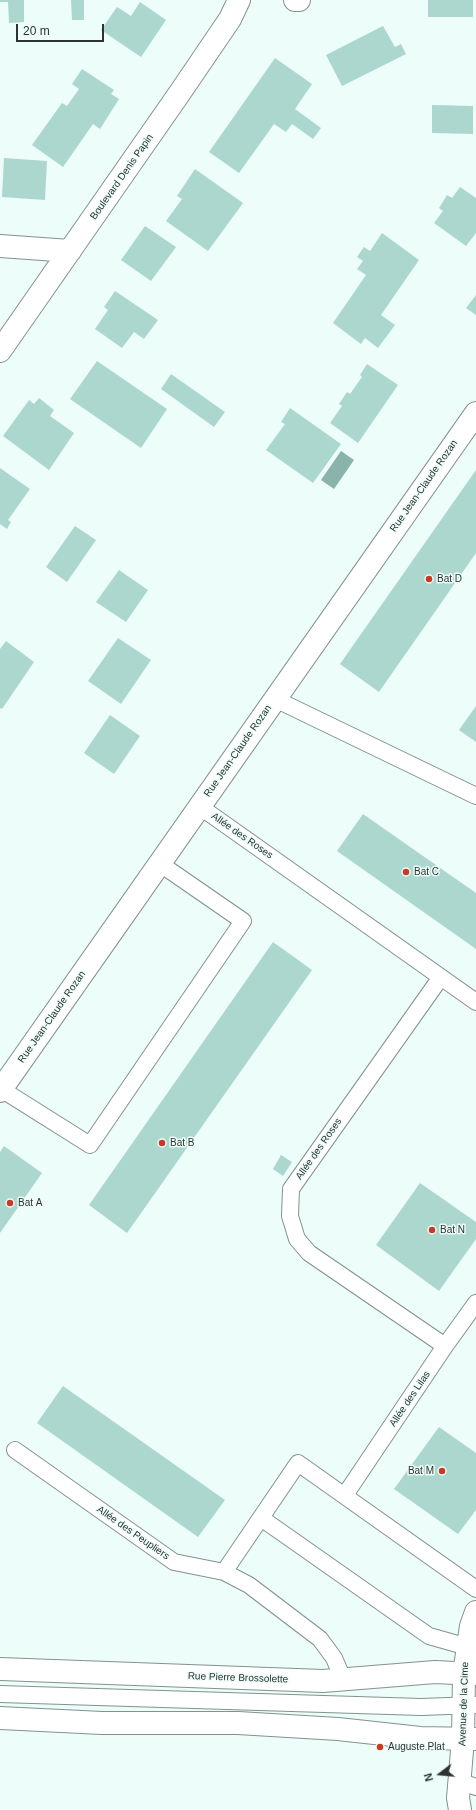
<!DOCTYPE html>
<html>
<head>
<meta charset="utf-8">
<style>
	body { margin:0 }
	#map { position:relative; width:476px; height:1810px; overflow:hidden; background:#edfdf9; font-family:Helvetica,sans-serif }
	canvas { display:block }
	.north { position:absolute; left:420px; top:1754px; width:40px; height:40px; -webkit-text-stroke:3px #edfdf9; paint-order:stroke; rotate:254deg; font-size:11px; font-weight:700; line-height:16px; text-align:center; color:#2d3331 }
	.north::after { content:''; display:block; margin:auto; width:14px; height:18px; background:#2d3331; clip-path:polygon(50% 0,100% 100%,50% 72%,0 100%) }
	.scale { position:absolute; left:16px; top:24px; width:88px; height:18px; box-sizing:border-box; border:2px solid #2d3331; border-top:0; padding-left:5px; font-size:12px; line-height:14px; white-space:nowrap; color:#2d3331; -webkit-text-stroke:3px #edfdf9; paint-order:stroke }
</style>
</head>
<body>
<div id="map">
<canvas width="476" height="1810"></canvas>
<div class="north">N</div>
<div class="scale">20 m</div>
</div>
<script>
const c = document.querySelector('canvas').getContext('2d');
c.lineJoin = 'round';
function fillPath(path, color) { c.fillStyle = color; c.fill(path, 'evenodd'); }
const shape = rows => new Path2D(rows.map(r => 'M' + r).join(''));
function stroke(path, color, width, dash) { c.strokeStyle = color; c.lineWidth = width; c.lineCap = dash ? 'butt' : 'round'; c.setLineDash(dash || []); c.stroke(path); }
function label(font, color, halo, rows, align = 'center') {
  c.font = font + ' Helvetica,sans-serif'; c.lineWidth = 3; c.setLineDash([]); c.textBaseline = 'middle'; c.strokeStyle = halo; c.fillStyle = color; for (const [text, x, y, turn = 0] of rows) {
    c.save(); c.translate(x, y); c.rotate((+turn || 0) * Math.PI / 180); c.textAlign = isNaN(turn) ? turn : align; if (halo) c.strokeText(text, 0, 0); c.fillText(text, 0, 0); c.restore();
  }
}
fillPath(shape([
	[341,451,354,460,334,489,321,480]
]), '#8ab3ab');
fillPath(shape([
	[0,0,24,0,24,22,9,23,8,2,0,2],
	[71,0,84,0,84,20,72,20],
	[428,0,473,0,473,17,428,17],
	[140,2,166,20,141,57,101,30,117,7,131,16],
	[383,26,395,47,401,44,406,54,342,86,326,55],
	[275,58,312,84,295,109,321,128,313,139,292,124,286,132,274,124,239,173,209,152],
	[82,69,114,90,111,94,119,99,100,129,93,124,63,167,32,145,62,103,67,106,79,89,72,84],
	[432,105,473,106,473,134,432,133],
	[4,158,47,161,45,200,2,197],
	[195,169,243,203,208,251,166,221,182,199,177,196],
	[460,187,476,198,476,233,466,246,434,223,443,211,439,208,447,195,452,198],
	[145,226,176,247,151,281,121,260],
	[382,233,419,260,381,315,395,325,378,348,365,338,361,344,333,323,366,275,357,269,363,261,357,257,364,247,370,251],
	[115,291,158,320,144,339,134,332,122,348,95,329,108,310,104,307],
	[476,295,476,315,466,308],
	[97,361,167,409,141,448,70,399],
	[367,364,398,385,358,443,330,423,342,406,339,404,347,392,350,394,362,377,360,375],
	[171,374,225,412,214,427,161,389],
	[39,398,54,410,50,416,74,433,49,470,3,436,29,400,34,404],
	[290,408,341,444,313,483,266,450,285,424,281,422],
	[0,468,30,489,8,520,11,522,7,529,0,524],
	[476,470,476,553,379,692,340,664],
	[75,526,96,540,67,582,46,567],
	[119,570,148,590,126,622,96,602],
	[118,638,151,660,121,704,88,681],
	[6,641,34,662,2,709,0,708,0,649],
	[476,706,476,742,459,730],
	[110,715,140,736,114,774,84,753],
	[363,814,476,893,476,949,337,851],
	[273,942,312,970,127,1233,89,1205],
	[4,1146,42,1173,0,1233,0,1152],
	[281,1155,292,1162,283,1176,273,1169],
	[420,1183,476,1222,476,1239,439,1291,376,1245],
	[63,1386,225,1500,198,1537,37,1423],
	[439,1427,476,1453,476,1510,458,1534,394,1489]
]), '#acd7ce');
const service = shape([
	[275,699,476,796],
	[199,806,476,1002],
	[441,977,291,1189,290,1216,297,1239,309,1253,445,1346],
	[1,1089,90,1145,243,921,159,863],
	[15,1450,174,1562,224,1572,249,1585,320,1639,334,1658,343,1679],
	[345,1495,445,1346,476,1303],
	[261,1518,429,1636,468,1647],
	[224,1572,298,1463,476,1589],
	[0,1694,421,1707,476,1705],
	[459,1781,476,1787]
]);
const minor = shape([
	[295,0,299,0],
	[0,246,70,251],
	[0,351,179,94,230,19,239,0],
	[0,1091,476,413],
	[460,1810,458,1798,463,1739,464,1674,471,1626,476,1612]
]);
const secondary = shape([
	[0,1669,323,1681,435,1672,476,1674],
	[0,1718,102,1723,238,1723,338,1729,420,1738,476,1739]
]);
stroke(service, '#83928f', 18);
stroke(minor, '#83928f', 24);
stroke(secondary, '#83928f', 24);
stroke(service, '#fff', 16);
stroke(minor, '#fff', 22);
stroke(secondary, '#fff', 22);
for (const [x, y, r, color] of [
	[429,579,4,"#c73b26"],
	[406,872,4,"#c73b26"],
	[162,1143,4,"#c73b26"],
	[10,1203,4,"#c73b26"],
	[432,1230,4,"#c73b26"],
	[442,1471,4,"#c73b26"],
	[380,1747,4,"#c73b26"]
]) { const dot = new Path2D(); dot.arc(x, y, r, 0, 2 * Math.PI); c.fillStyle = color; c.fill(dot); stroke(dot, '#edfdf9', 1.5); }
label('10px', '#2d3331', '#edfdf9', [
	["Boulevard Denis Papin",122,177,-55],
	["Rue Jean-Claude Rozan",424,486,-55],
	["Rue Jean-Claude Rozan",238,751,-55],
	["Allée des Roses",242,836,35],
	["Rue Jean-Claude Rozan",52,1017,-55],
	["Allée des Roses",319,1149,-55],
	["Allée des Lilas",410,1399,-56],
	["Allée des Peupliers",133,1533,35],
	["Rue Pierre Brossolette",238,1678,2],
	["Avenue de la Cime",464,1704,-88]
]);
label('10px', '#2d3331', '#edfdf9', [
	["Bat D",437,579],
	["Bat C",414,872],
	["Bat B",170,1143],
	["Bat A",18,1203],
	["Bat N",440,1230],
	["Bat M",434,1471,"right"],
	["Auguste Plat",388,1747]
], 'left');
</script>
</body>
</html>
